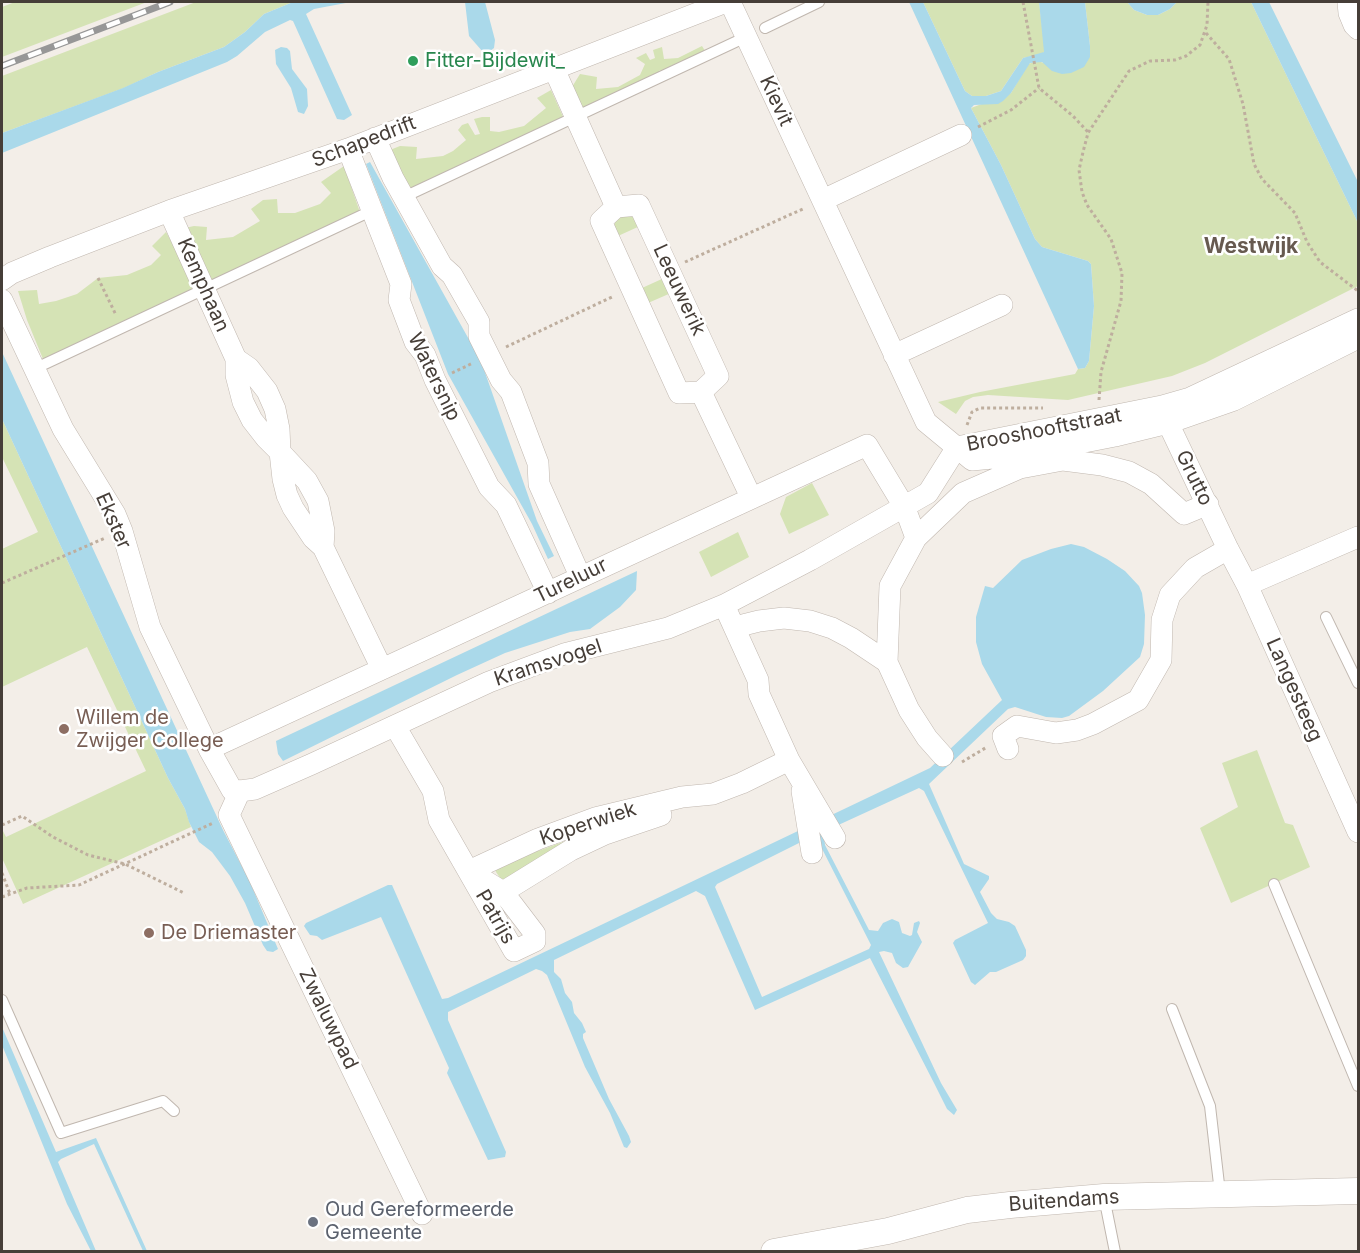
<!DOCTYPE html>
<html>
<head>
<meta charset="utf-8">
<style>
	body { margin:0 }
	#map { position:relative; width:1360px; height:1253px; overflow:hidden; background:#f3eee8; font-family:Inter,sans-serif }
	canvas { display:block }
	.frame { position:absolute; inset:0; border:3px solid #463e38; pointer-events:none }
</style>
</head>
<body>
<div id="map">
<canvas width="1360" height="1253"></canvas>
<div class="frame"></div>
</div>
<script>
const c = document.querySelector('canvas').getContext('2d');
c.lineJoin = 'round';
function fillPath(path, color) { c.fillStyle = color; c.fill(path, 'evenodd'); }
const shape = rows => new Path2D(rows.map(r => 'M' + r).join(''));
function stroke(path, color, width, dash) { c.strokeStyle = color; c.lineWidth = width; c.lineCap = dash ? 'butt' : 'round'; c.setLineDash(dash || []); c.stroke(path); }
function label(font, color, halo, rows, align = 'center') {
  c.font = font + ' Inter,sans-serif'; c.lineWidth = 5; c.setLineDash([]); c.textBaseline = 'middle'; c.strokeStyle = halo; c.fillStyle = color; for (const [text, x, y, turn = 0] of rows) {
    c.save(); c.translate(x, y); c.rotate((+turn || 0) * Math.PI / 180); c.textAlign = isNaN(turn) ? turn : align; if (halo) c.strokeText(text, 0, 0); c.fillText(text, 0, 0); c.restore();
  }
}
fillPath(shape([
	[15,2,147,2,2,57,2,7],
	[196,2,293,2,264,14,245,32,224,47,158,72,124,88,2,133,2,76],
	[923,2,1039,2,1045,50,1043,54,1023,58,1001,91,986,96,972,96,965,91],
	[1085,2,1127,2,1134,10,1147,15,1158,15,1170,9,1177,2,1251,2,1358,223,1358,286,1205,363,1172,376,1068,400,988,395,973,397,965,401,956,414,938,402,980,392,1075,374,1078,369,1085,368,1089,361,1094,306,1091,264,1088,261,1042,247,1035,239,1001,165,971,108,1011,93,1028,64,1038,61,1044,63,1090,46],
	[702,46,707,54,663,75,660,70,656,77,584,111,572,87,580,74,597,77,596,89,618,87,640,75,645,64,636,58,646,53,650,60,655,58,653,50,662,47,664,59,678,58],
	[551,90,565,121,408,191,390,150,400,146,417,147,416,159,443,156,453,151,466,140,458,130,462,125,468,123,475,135,480,134,474,119,482,117,490,117,490,131,499,132,524,126,546,108,537,98],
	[344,166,363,221,215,288,185,228,194,226,207,227,206,240,233,237,260,221,251,209,263,200,277,199,278,213,295,213,320,204,331,193,321,182],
	[632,213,640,226,618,236,614,227,616,217],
	[166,232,183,263,193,292,43,359,27,320,18,291,37,290,39,304,56,301,77,294,98,278,127,275,151,265,161,255,152,246],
	[664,278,671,293,648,303,642,288],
	[2,419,168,778,185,809,191,827,23,904,2,858,2,829,6,837,146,771,87,647,2,687,2,549,38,532,2,457],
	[812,483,829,515,789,534,780,514,786,497],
	[738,532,749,557,711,577,699,552],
	[1257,750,1285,823,1293,825,1310,867,1231,903,1200,828,1238,807,1222,763],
	[571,833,578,837,503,882,496,872,495,869,532,847,538,851,568,840]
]), '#d5e3b5');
fillPath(shape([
	[293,2,351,2,314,9,306,14,352,115,344,120,337,119,293,21,290,20,265,32,237,56,227,62,2,153,2,133,123,88,158,72,224,47,245,32,264,14],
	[465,2,485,2,495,40,494,48,490,51,483,52,469,36],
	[909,2,923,2,965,91,972,96,986,96,1001,91,1023,58,1044,52,1039,2,1085,2,1090,46,1090,57,1084,67,1071,73,1062,74,1052,71,1042,62,1030,63,1011,93,1003,101,998,104,974,105,971,108,1001,165,1035,239,1042,247,1088,261,1091,264,1094,306,1089,361,1085,368,1078,369],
	[1127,2,1177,2,1170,9,1158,15,1147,15,1134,10],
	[1251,2,1269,2,1358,182,1358,223],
	[281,47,287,48,290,51,292,69,307,89,308,106,304,114,298,112,291,88,276,64,275,50],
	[370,162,481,361,537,521,554,556,548,559,532,524,448,374,366,164],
	[2,352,223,830,250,882,278,949,273,952,267,951,263,945,245,903,230,876,212,852,199,842,189,822,185,809,168,778,2,419],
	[1071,544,1084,547,1107,559,1125,571,1139,586,1142,593,1145,615,1144,644,1140,657,1103,691,1069,716,1062,718,1046,717,1015,707,1008,709,929,784,964,864,989,876,989,879,980,892,991,913,997,919,1009,922,1015,926,1026,950,1026,956,1023,960,996,972,990,972,975,985,971,982,953,943,955,940,988,923,924,791,919,788,834,827,824,836,825,845,869,930,878,931,883,923,892,919,899,922,902,933,910,936,912,935,914,923,919,921,920,923,917,932,922,942,908,967,903,968,896,963,892,953,884,951,879,952,941,1083,957,1110,954,1115,947,1109,934,1083,870,958,755,1010,705,896,696,891,554,960,554,972,561,979,565,993,572,1002,574,1013,582,1023,586,1032,583,1034,583,1038,609,1099,629,1136,631,1142,627,1148,624,1147,610,1113,585,1067,547,975,542,971,536,969,448,1012,448,1020,506,1152,505,1157,488,1160,447,1073,449,1068,381,917,322,940,317,936,310,935,304,926,306,923,388,885,392,885,442,999,448,998,930,768,1002,700,982,664,976,642,976,617,985,586,993,588,1022,560,1051,549],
	[815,835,871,945,869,949,762,997,715,887,717,884],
	[637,571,636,590,620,607,590,629,570,632,505,653,457,675,283,761,278,754,276,741],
	[2,1027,56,1152,96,1138,147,1251,143,1251,94,1144,61,1159,58,1162,96,1251,91,1251,67,1204,2,1045]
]), '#aad9ea');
const service = shape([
	[765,28,819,2],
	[404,197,746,37],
	[34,369,371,211],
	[1326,617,1358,683],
	[1274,884,1358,1086],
	[2,1000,61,1133,163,1101,174,1111],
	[1172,1009,1210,1106,1220,1193],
	[1104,1197,1115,1252]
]);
const minor = shape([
	[730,2,926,422,972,460,1013,456,1115,436,1168,423,1234,400,1358,338],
	[1348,2,1349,13,1354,25,1358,29],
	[554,69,616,207],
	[375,138,393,178,442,266,452,275,479,322,479,336,501,380,511,392,538,463,539,484,580,576],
	[348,149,401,284,399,300,415,342,425,355,435,380,489,487,506,505,548,593],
	[823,200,961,135],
	[639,205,718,376,701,392,679,393,601,221,616,207,639,205],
	[169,211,236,359,236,375,243,402,252,420,266,438,280,452,283,479,287,495,293,508,313,538,323,547,382,669],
	[2,280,12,273,50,257,169,211,348,149,726,2],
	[2,300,63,429,115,514,122,531,150,627,209,749,232,790,240,791,255,789,312,764,489,682,564,654,668,628,724,605,810,560,928,493,957,447],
	[894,355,1002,305],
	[236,359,249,368,267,391,275,409,279,429,280,452,307,481,318,501,324,531,323,547],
	[701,392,751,497],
	[1162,406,1168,423,1228,549,1247,585,1358,832],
	[957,447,1162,406,1190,398,1358,319],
	[1247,585,1358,537],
	[724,605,758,680,759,694,789,760,835,838],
	[735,627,759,621,784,618,810,621,832,628,851,638,887,662],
	[395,726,433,791,439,820,514,951,535,941,535,934,503,892,469,871],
	[209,749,867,445,905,508,916,538],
	[1008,749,1003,736,1017,726,1056,733,1077,730,1093,724,1138,700,1161,660,1162,620,1170,595,1195,568,1228,549],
	[943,756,927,738,909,710,887,662,890,586,916,538,963,493,1020,468,1063,460,1102,465,1129,472,1151,484,1184,514,1208,504],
	[240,791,229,815,422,1214],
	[802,791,812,853],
	[469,871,538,839,595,818,682,797,713,794,742,783,789,760],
	[503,892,571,850,605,834,661,815]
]);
const tertiary = shape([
	[774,1252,888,1231,967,1210,1010,1205,1104,1197,1358,1191]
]);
stroke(service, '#c0b7af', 12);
stroke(minor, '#c0b7af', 22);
stroke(tertiary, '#c0b7af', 27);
stroke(shape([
	[1023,2,1039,88,1073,116,1088,132],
	[1206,33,1229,59,1243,104,1254,164,1262,179,1295,213,1307,242,1320,262,1358,291],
	[978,127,1011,110,1039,88],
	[685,262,805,208],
	[98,278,116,315],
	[506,347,614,296],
	[452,373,473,363],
	[1099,400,1101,372,1121,301,1122,273,1111,239,1087,205,1082,192,1079,170,1083,152,1088,133,1129,71,1150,61,1175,60,1186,56,1200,45,1207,25,1208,2],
	[967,425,972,412,980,408,1043,408],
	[2,583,105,538],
	[962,762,987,747],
	[2,825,22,816,53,837,88,855,125,864,184,893],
	[2,873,10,894],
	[2,897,27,888,79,885,213,823]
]), '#beae9e', 3, [3, 3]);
stroke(service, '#fff', 10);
stroke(minor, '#fff', 21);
stroke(tertiary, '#fff', 26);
const rail = shape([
	[2,66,170,2]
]);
stroke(rail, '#979797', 7);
stroke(rail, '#fff', 4.5, [14]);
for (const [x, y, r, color] of [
	[413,61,6,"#2e9e5b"],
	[64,729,6,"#8d6e63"],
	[149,933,6,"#8d6e63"],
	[313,1222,6,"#6b7280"]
]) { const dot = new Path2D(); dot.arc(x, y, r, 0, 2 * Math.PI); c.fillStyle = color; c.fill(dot); stroke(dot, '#fff', 2); }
label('20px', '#27864d', '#fff', [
	["Fitter-Bijdewit_",425,61]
], 'left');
label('20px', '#463e38', '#fff', [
	["Kievit",776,101,65],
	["Schapedrift",364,142,-21],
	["Kemphaan",203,285,66],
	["Leeuwerik",679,290,65],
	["Watersnip",434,377,64],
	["Brooshooftstraat",1044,430,-11],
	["Grutto",1194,478,64],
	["Ekster",113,521,66],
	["Tureluur",571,581,-26],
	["Kramsvogel",548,663,-18],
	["Langesteeg",1294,690,66],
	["Koperwiek",588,824,-18],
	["Patrijs",495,917,60],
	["Zwaluwpad",328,1019,64],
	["Buitendams",1064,1201,-4]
]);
label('20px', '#785e54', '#fff', [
	["Willem de",76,718],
	["Zwijger College",76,741],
	["De Driemaster",161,933]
], 'left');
label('20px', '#5b616d', '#fff', [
	["Oud Gereformeerde",325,1210],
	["Gemeente",325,1233]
], 'left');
label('bold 21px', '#675a50', '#fff', [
	["Westwijk",1251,247]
]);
</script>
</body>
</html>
